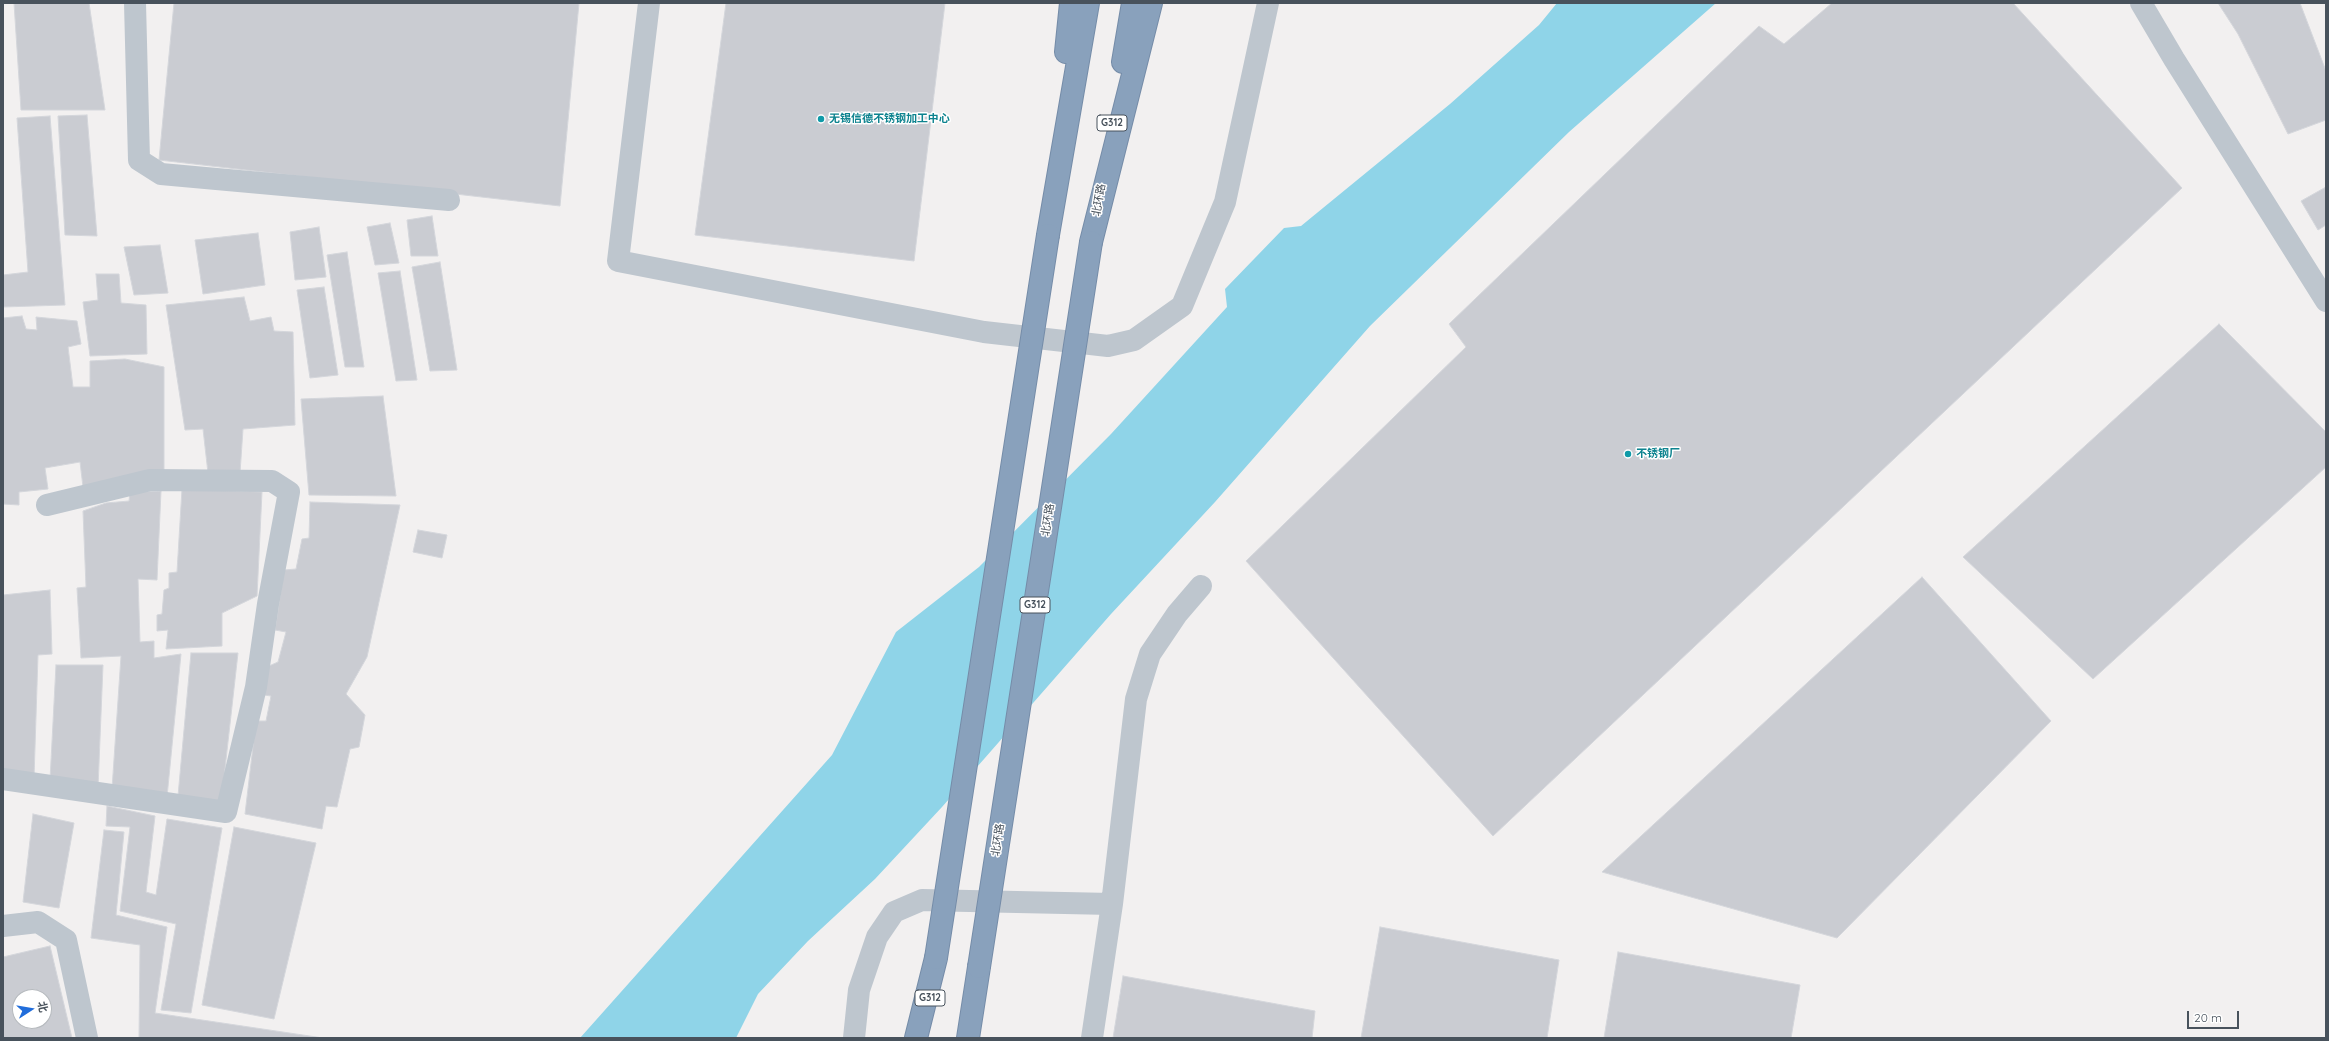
<!DOCTYPE html>
<html>
<head>
<meta charset="utf-8">
<style>
	body { margin:0 }
	#map { position:relative; width:2329px; height:1041px; overflow:hidden; background:#f2f0f0; font-family:Quicksand,"Noto Sans SC",sans-serif }
	canvas { display:block }
	.frame { position:absolute; inset:0; border:4px solid #48525c; pointer-events:none }
	.north { position:absolute; left:12px; top:989px; width:40px; height:40px; box-sizing:border-box; background:#fff; border:1px solid #b6babe; border-radius:50%; rotate:78deg; font-size:11px; font-weight:700; line-height:16px; text-align:center; color:#48525c }
	.north::after { content:''; display:block; margin:auto; width:14px; height:18px; background:#216ddb; clip-path:polygon(50% 0,100% 100%,50% 72%,0 100%) }
	.scale { position:absolute; left:2187px; top:1011px; width:52px; height:18px; box-sizing:border-box; border:2px solid #48525c; border-top:0; padding-left:5px; font-size:12px; line-height:14px; white-space:nowrap; color:#48525c; -webkit-text-stroke:3px #fff; paint-order:stroke }
</style>
</head>
<body>
<div id="map">
<canvas width="2329" height="1041"></canvas>
<div class="frame"></div>
<div class="north">北</div>
<div class="scale">20 m</div>
</div>
<script>
const c = document.querySelector('canvas').getContext('2d');
c.lineJoin = 'round';
function fillPath(path, color) { c.fillStyle = color; c.fill(path, 'evenodd'); }
const shape = rows => new Path2D(rows.map(r => 'M' + r).join(''));
function stroke(path, color, width, dash) { c.strokeStyle = color; c.lineWidth = width; c.lineCap = dash ? 'butt' : 'round'; c.setLineDash(dash || []); c.stroke(path); }
function label(font, color, halo, rows, align = 'center') {
  c.font = font + ' Quicksand,"Noto Sans SC",sans-serif'; c.lineWidth = 3; c.setLineDash([]); c.textBaseline = 'middle'; c.strokeStyle = halo; c.fillStyle = color; for (const [text, x, y, turn = 0] of rows) {
    c.save(); c.translate(x, y); c.rotate((+turn || 0) * Math.PI / 180); c.textAlign = isNaN(turn) ? turn : align; if (halo) c.strokeText(text, 0, 0); c.fillText(text, 0, 0); c.restore();
  }
}
fillPath(shape([
	[1557,3,1716,3,1569,132,1370,326,1215,502,1111,614,942,807,875,879,808,941,758,994,736,1038,580,1038,832,755,896,632,979,567,1111,434,1227,307,1225,289,1284,228,1301,226,1450,104,1539,25]
]), '#8fd4e8');
const building = shape([
	[14,3,89,3,105,110,21,110,14,3],
	[174,3,579,3,560,206,159,160,174,3],
	[726,3,945,3,914,261,695,235,726,3],
	[1832,3,2013,3,2182,188,1493,836,1246,561,1466,347,1449,324,1759,26,1784,44,1832,3],
	[2218,3,2300,3,2326,71,2326,120,2288,134,2238,34,2218,3],
	[87,115,97,236,65,235,58,116,87,115],
	[50,116,65,305,3,307,3,275,28,272,17,118,50,116],
	[2326,187,2326,225,2318,230,2301,201,2326,187],
	[432,216,438,256,411,256,407,220,432,216],
	[390,223,399,263,375,265,367,227,390,223],
	[319,227,326,277,295,280,290,232,319,227],
	[258,233,265,285,203,294,195,240,258,233],
	[160,245,168,293,134,295,124,247,160,245],
	[347,252,364,367,345,367,327,255,347,252],
	[440,262,457,370,430,371,412,267,440,262],
	[400,271,417,380,396,381,378,273,400,271],
	[96,274,119,274,121,303,146,305,147,354,90,356,83,302,98,300,96,274],
	[324,287,338,375,310,378,297,290,324,287],
	[244,297,250,321,271,317,274,331,293,332,295,425,243,429,240,473,208,473,203,429,185,430,166,305,244,297],
	[22,316,26,329,37,330,36,317,77,321,81,344,68,347,73,387,90,387,90,361,125,359,164,367,164,472,83,487,80,462,45,468,48,489,19,492,19,505,3,504,3,318,22,316],
	[2219,324,2326,432,2326,467,2093,679,1963,557,2219,324],
	[383,396,396,496,309,495,301,399,383,396],
	[182,489,262,492,257,596,222,613,222,646,166,649,168,630,157,631,157,615,162,614,164,590,169,588,169,573,177,572,182,489],
	[161,491,157,580,138,579,140,642,154,641,154,658,181,654,167,797,112,789,121,656,81,658,77,588,86,587,83,511,106,503,129,501,130,492,161,491],
	[310,502,400,505,367,657,346,694,365,715,359,747,350,749,337,807,326,806,322,829,245,814,256,721,266,721,271,696,264,695,269,666,278,662,286,632,275,630,284,570,296,569,302,539,309,538,310,502],
	[418,530,447,535,442,558,413,552,418,530],
	[1922,577,2051,721,1837,938,1602,872,1922,577],
	[50,590,52,654,38,655,34,778,3,773,3,595,50,590],
	[191,653,238,653,221,804,178,796,191,653],
	[56,665,103,665,98,788,50,780,56,665],
	[107,806,155,816,146,892,156,895,167,819,222,828,191,1013,161,1010,176,924,120,911,130,827,106,826,107,806],
	[33,814,74,823,59,908,23,902,33,814],
	[234,827,316,843,274,1019,202,1005,234,827],
	[104,830,124,832,116,915,167,927,155,1013,323,1038,139,1038,140,945,91,938,104,830],
	[1380,927,1559,960,1547,1038,1361,1038,1380,927],
	[50,946,72,1038,3,1038,3,957,50,946],
	[20,997,44,997,44,1021,20,1021,20,997],
	[1618,952,1800,985,1791,1038,1604,1038,1618,952],
	[1123,976,1315,1011,1312,1038,1113,1038,1123,976]
]);
fillPath(building, '#caccd2');
stroke(building, '#d4d6db', 1);
const highway = shape([
	[1066,52,1071,3],
	[1123,62,1133,3],
	[1048,235,1088,3],
	[1091,242,1151,3],
	[916,1038,936,958],
	[968,1038,979,967]
]);
stroke(highway, '#758ca8', 24);
stroke(shape([
	[135,3,139,160,161,174,449,200],
	[649,3,618,261,984,332,1108,346,1134,340,1182,306,1225,202,1268,3],
	[2141,3,2174,59,2326,301],
	[3,779,226,812,256,687,268,604,289,492,272,481,150,480,47,505],
	[3,926,38,922,66,940,87,1038],
	[854,1038,859,990,877,937,894,912,922,900,1112,904],
	[1092,1038,1112,904,1136,699,1150,654,1177,614,1201,586]
]), '#bec6ce', 22);
stroke(highway, '#89a1bc', 22);
const highwayBridge = shape([
	[936,958,1048,235],
	[979,967,1091,242]
]);
stroke(highwayBridge, '#758ca8', 24, []);
stroke(highwayBridge, '#89a1bc', 22);
for (const [x, y, r, color] of [
	[821,119,4,"#0f9aa8"],
	[1628,454,4,"#0f9aa8"]
]) { const dot = new Path2D(); dot.arc(x, y, r, 0, 2 * Math.PI); c.fillStyle = color; c.fill(dot); stroke(dot, '#fff', 1.5); }
for (const [x, y, w] of [
	[1112,123,30],
	[1035,605,30],
	[930,998,30]
]) { const box = new Path2D(); box.roundRect(x - w / 2, y - 8, w, 16, 3); c.fillStyle = '#fff'; c.fill(box); stroke(box, '#48525c', 1); }
label('bold 10px', '#48525c', null, [
	["G312",1112,123],
	["G312",1035,605],
	["G312",930,998]
]);
label('bold 11px', '#0d838f', '#fff', [
	["无锡信德不锈钢加工中心",829,119],
	["不锈钢厂",1636,454]
], 'left');
label('11px', '#48525c', '#fff', [
	["北环路",1099,200,-80],
	["北环路",1048,520,-81],
	["北环路",998,840,-81]
]);
</script>
</body>
</html>
